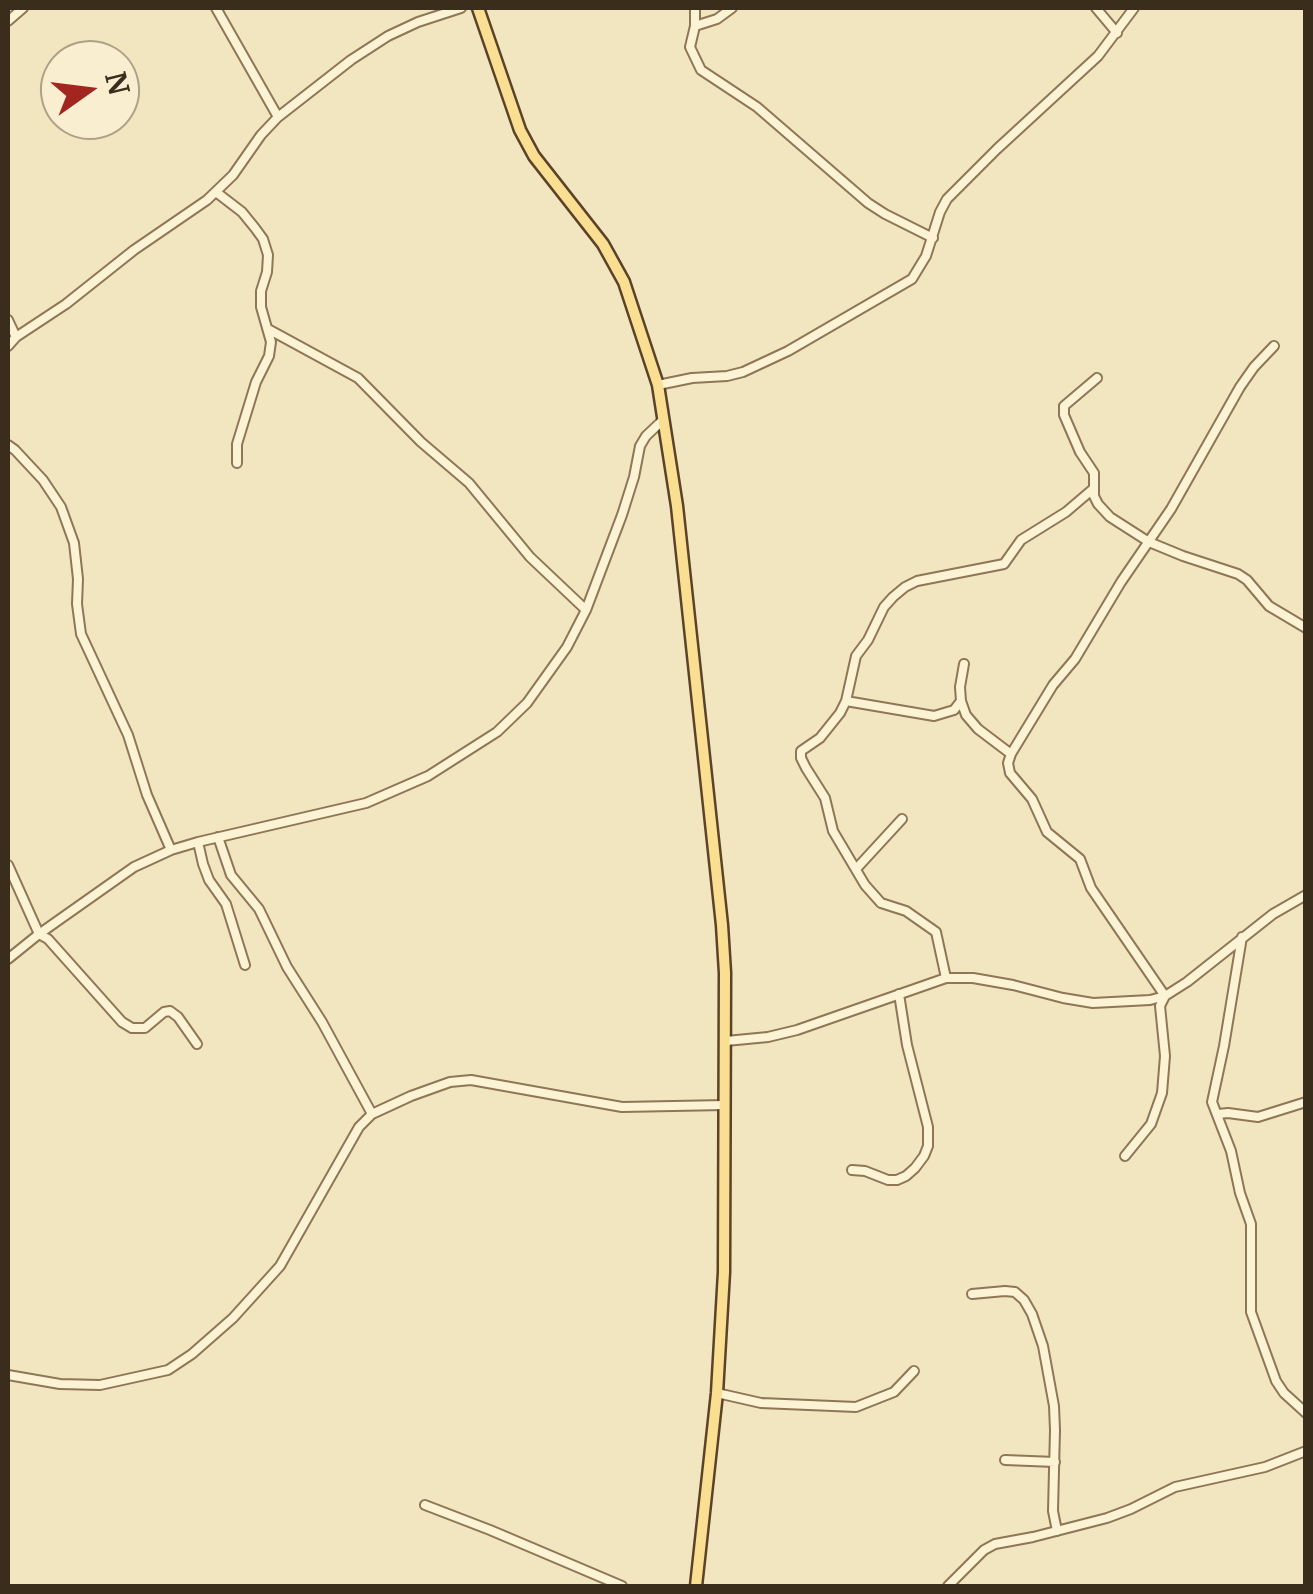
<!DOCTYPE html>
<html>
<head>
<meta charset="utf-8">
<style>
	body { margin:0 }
	#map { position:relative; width:1313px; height:1594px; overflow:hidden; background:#f2e6c0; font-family:Merriweather,serif }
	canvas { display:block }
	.frame { position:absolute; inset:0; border:10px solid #3b2d1c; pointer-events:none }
	.north { position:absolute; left:40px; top:40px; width:100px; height:100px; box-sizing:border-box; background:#f9efd0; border:2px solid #ada188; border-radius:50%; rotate:76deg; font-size:28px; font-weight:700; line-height:40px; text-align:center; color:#3b2d1c }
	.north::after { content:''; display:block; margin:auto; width:35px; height:45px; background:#a3251f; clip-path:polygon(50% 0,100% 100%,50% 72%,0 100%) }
</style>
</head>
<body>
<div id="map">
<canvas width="1313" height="1594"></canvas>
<div class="frame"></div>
<div class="north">N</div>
</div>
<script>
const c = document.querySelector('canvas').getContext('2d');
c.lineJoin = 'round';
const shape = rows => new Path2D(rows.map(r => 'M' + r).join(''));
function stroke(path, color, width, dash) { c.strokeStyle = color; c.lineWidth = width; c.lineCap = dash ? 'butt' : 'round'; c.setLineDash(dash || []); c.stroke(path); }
const minor = shape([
	[216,8,278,117],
	[695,8,695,26,690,47,701,70,757,107,868,203,885,214,933,238],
	[1096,8,1117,33],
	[8,21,23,8],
	[695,26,717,19,732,8],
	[216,192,242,212,255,228,263,239,268,255,267,272,261,291,261,307,271,342,269,356,256,382,237,444,237,463],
	[8,320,16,337],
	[268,329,358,378,421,442,469,483,530,557,586,610],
	[8,346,16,337,66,304,134,250,207,200,233,175,261,135,278,117,351,60,388,36,418,22,461,8],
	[1097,378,1064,406,1064,415,1080,452,1094,473,1094,496,1098,504,1110,517,1149,542,1183,556,1238,574,1247,580,1269,606,1306,628],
	[658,385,692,378,727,376,743,372,788,351,912,279,926,256,940,212,947,199,997,149,1098,56,1134,8],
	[8,445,15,450,43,480,61,507,74,543,78,579,77,604,81,634,128,735,147,795,171,850],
	[964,664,960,687,961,701,966,715,978,729,1011,754],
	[846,701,934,716,954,710,961,701],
	[218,837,231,875,259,909,287,967,322,1022,372,1114],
	[198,842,203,864,209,880,226,904,245,965],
	[8,865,39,934,48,939,122,1022,132,1028,145,1028,164,1012,170,1011,178,1017,197,1044],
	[856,869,902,819],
	[1242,937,1224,1046,1212,1102,1231,1151,1240,1193,1251,1224,1251,1312,1276,1381,1284,1393,1306,1413],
	[8,959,39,934,134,867,171,850,198,842,366,803,428,776,497,732,527,703,567,647,586,610,622,515,634,477,640,446,646,436,664,419],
	[946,978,936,932,906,911,881,903,865,885,833,831,825,798,806,768,801,758,801,751,820,738,840,713,846,701,856,656,868,640,884,607,893,597,905,587,917,581,1004,564,1021,540,1066,512,1093,489],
	[726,1041,768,1037,797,1030,946,978,973,978,1013,985,1063,998,1093,1003,1150,1000,1165,996,1187,982,1273,914,1306,895],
	[1218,1114,1228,1113,1258,1117,1306,1102],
	[1125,1156,1151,1124,1162,1093,1165,1056,1160,1006,1165,996,1091,888,1080,859,1047,832,1032,799,1010,773,1008,763,1011,754,1053,685,1075,659,1121,582,1171,509,1240,387,1254,367,1274,346],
	[852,1170,865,1171,888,1180,897,1180,906,1176,915,1168,924,1156,928,1146,928,1127,907,1045,899,994],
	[972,1294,1005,1291,1015,1292,1024,1300,1032,1314,1043,1346,1054,1406,1055,1430,1053,1511,1057,1531],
	[8,1375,60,1384,100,1385,168,1370,192,1354,233,1318,280,1266,359,1127,372,1114,411,1096,450,1082,471,1080,622,1107,725,1105],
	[717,1393,761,1403,856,1407,894,1392,914,1371],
	[1005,1460,1055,1462],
	[425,1505,490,1530,622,1586],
	[948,1586,984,1550,995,1544,1033,1537,1107,1518,1131,1509,1175,1487,1265,1467,1306,1451]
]);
const major = shape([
	[478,8,520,130,534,156,603,244,624,282,658,385,677,506,722,925,725,973,724,1272,717,1393,696,1586]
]);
stroke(minor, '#8e7656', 12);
stroke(major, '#5b432a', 15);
stroke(minor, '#fcf2d4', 8);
stroke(major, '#fadf93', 10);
</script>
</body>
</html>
